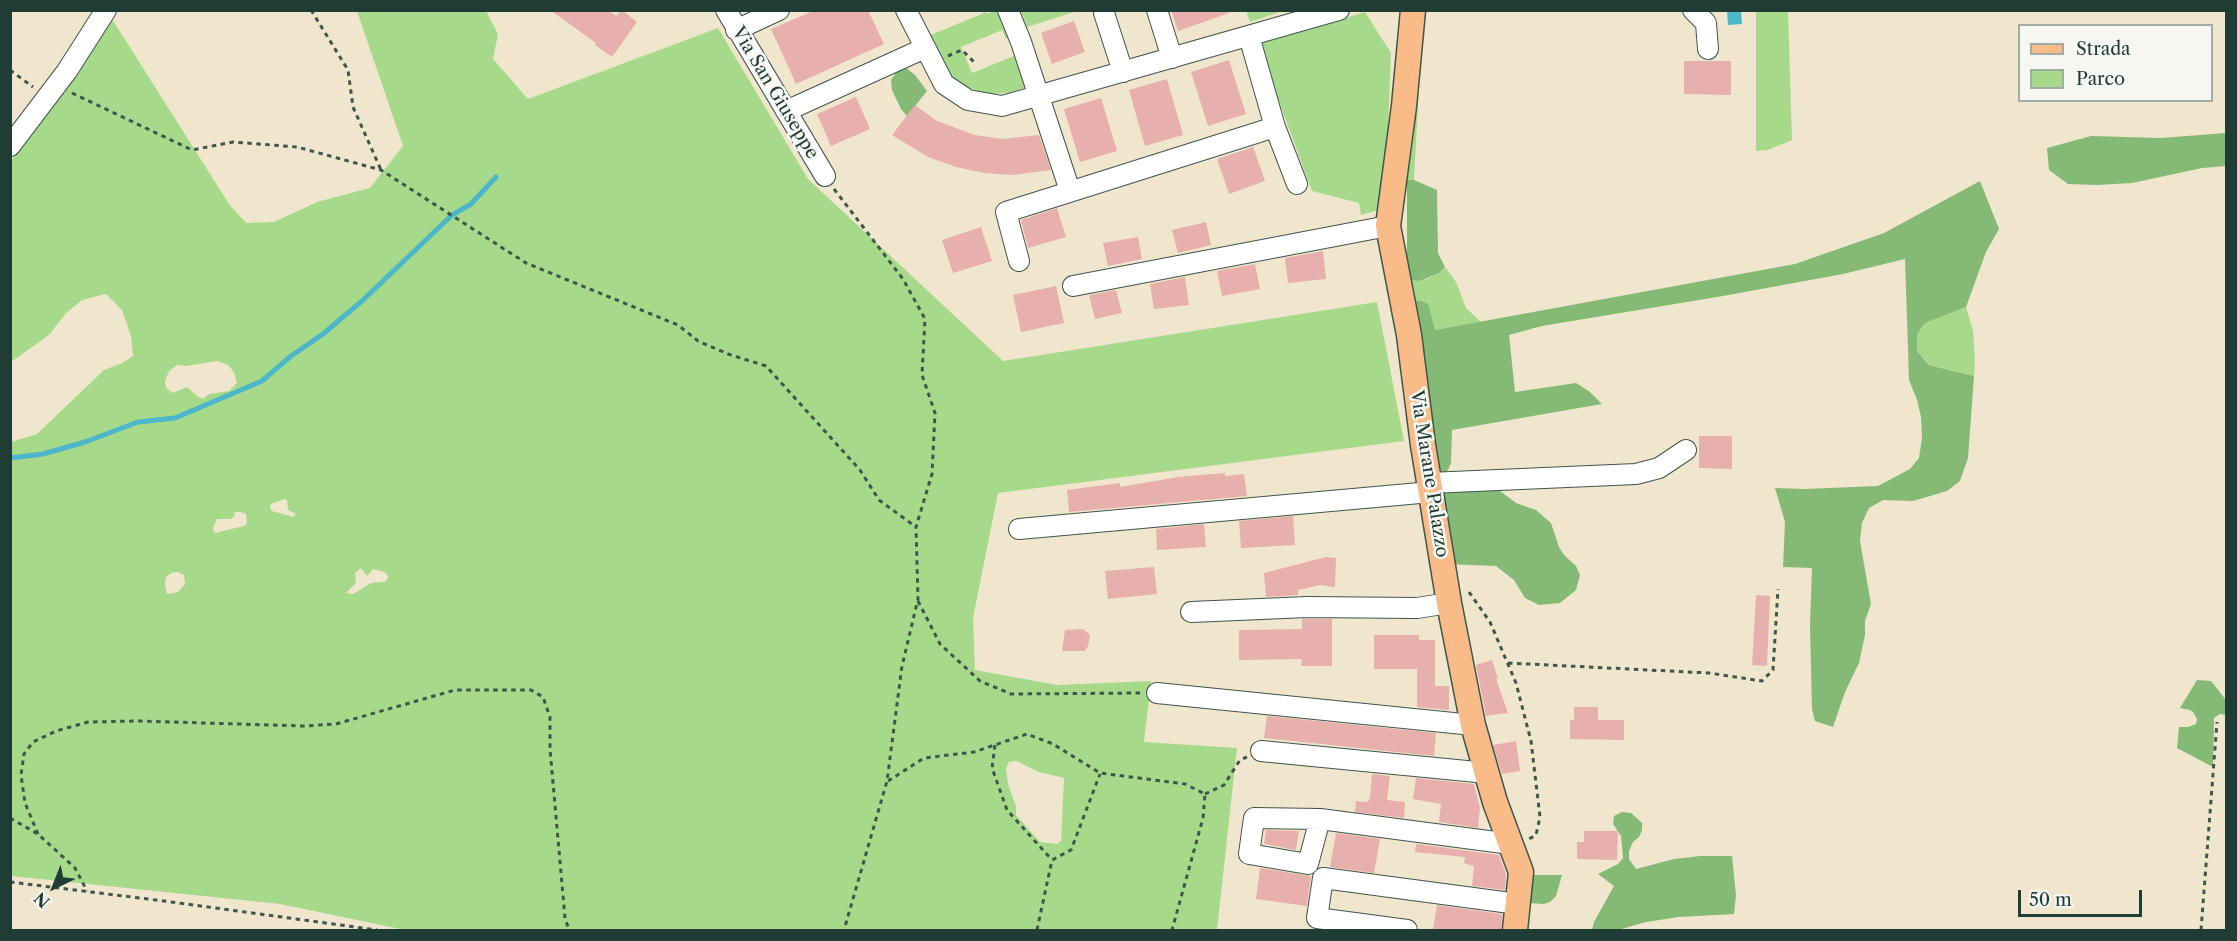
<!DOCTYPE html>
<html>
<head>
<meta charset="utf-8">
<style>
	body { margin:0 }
	#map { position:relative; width:2237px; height:941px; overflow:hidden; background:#f0e6ce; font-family:"Libre Caslon Text",serif }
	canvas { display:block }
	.frame { position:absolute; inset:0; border:12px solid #1f3d34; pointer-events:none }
	.legend { position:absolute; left:2018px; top:24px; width:195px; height:78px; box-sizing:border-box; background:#f6f6f2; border:2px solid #a0aca6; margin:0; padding:8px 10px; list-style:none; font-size:18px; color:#1f3d34 }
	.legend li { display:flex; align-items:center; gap:12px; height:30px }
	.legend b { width:30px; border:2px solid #a0aca6 }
	.north { position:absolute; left:24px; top:857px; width:60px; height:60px; -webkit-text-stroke:4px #f6f6f2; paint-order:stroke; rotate:223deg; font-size:16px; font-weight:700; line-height:24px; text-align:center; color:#1f3d34 }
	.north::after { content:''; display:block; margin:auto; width:21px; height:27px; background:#1f3d34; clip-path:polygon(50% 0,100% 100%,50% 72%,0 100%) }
	.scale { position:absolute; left:2018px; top:890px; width:124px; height:27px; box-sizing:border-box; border:3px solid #1f3d34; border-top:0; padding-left:8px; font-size:18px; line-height:21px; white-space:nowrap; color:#1f3d34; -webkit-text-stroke:4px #f6f6f2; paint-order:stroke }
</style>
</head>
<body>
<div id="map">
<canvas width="2237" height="941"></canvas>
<div class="frame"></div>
<ul class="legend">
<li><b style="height:8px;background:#f9bc89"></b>Strada</li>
<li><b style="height:16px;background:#a6da8a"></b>Parco</li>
</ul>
<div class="north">N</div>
<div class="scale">50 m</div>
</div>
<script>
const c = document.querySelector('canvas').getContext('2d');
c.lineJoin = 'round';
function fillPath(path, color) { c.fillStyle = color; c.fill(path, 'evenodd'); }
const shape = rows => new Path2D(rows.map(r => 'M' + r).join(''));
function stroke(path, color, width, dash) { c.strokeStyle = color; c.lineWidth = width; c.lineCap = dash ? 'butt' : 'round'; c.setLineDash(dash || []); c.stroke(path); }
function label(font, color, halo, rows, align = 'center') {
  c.font = font + ' "Libre Caslon Text",serif'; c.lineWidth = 5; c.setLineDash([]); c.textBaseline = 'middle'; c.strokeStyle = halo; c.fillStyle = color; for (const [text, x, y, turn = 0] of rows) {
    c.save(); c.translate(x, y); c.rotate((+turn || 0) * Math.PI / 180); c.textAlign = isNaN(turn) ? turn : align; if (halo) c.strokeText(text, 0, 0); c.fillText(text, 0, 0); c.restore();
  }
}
fillPath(shape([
	[1246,10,1283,10,1283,11,1250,22],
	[357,11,486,11,498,34,493,59,528,99,718,28,808,179,1003,361,1377,302,1404,441,998,493,973,618,975,670,1057,685,1151,681,1144,742,1237,748,1217,930,405,930,280,904,11,876,11,442,37,434,104,370,122,363,133,356,131,336,122,310,106,294,82,300,66,313,49,335,11,362,10,162,47,115,112,19,229,204,246,223,274,222,317,202,370,188,403,146],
	[217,361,228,365,234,372,237,383,229,391,209,394,203,399,197,396,187,387,173,393,166,388,165,381,169,371,177,365,186,366],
	[284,499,287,500,288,510,296,514,293,517,272,511,270,507,271,504],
	[235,512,240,512,246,514,247,523,244,526,214,533,213,527,217,519,230,519,234,517],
	[361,568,367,576,373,569,384,572,388,576,387,580,384,582,371,583,353,594,346,593,356,583,355,573],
	[178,572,184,575,185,584,178,592,167,594,165,584,166,577,171,573],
	[1016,761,1039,772,1064,778,1061,841,1057,844,1040,842,1016,815,1016,806,1008,784,1006,769,1009,762],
	[995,11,1000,11,1010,38,1006,39,1002,30,961,47,972,73,1014,56,1026,87,1011,92,994,94,978,91,963,85,950,75,926,37,986,12,987,14],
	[1021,11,1077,11,1027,27],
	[1423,11,1414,180,1407,180,1413,60],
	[1756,11,1788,11,1792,140,1768,150,1756,151],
	[1365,12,1391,53,1385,208,1361,215,1359,203,1312,191,1258,44],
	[1445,267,1456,282,1466,308,1481,322,1434,330,1409,302,1407,280,1420,281,1427,279,1439,273],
	[1966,307,1973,331,1975,359,1974,376,1930,365,1917,351,1917,333,1925,323]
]), '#a6da8a');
fillPath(shape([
	[905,67,915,75,927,91,907,116,901,109,892,90,891,80,899,68],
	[2226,133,2226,166,2202,168,2132,183,2097,185,2068,184,2049,170,2047,148,2091,136,2161,138],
	[1407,180,1414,180,1437,190,1438,253,1445,267,1439,273,1420,281,1407,280],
	[1980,181,1999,229,1986,252,1966,307,1925,323,1917,334,1917,351,1929,365,1974,376,1968,458,1960,481,1947,491,1913,501,1883,500,1869,508,1862,523,1860,541,1871,604,1865,621,1865,635,1859,663,1845,692,1833,727,1815,721,1812,709,1810,626,1812,568,1783,567,1785,522,1775,488,1804,489,1878,486,1910,469,1919,458,1922,438,1921,417,1917,400,1909,380,1905,259,1843,274,1723,296,1542,326,1509,335,1515,392,1576,383,1590,392,1602,404,1452,430,1451,463,1444,479,1432,479,1409,302,1421,301,1428,304,1435,330,1795,264,1884,233],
	[1496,488,1516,503,1536,510,1551,523,1559,547,1564,555,1576,566,1580,575,1576,590,1560,603,1539,605,1525,598,1514,580,1496,566,1448,564,1437,493],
	[2197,680,2211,681,2226,700,2226,715,2220,714,2214,718,2213,767,2177,748,2179,727,2188,727,2196,724,2197,719,2193,712,2190,710,2180,708],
	[1622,812,1631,813,1642,823,1642,830,1639,837,1633,842,1629,851,1629,859,1636,869,1674,859,1700,856,1732,856,1736,895,1734,914,1679,917,1646,922,1618,930,1592,930,1594,922,1614,886,1598,874,1618,864,1623,858,1621,836,1613,824,1614,816],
	[1529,875,1562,875,1556,896,1550,902,1544,904,1528,903]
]), '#84ba76');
fillPath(shape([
	[1727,11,1741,11,1742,24,1728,25]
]), '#4cb6ca');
stroke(shape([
	[10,458,43,454,85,442,138,422,175,418,262,381,291,356,323,334,362,301,452,215,471,204,496,177]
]), '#4cb6ca', 5);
fillPath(shape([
	[550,10,608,10,616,16,622,10,637,22,612,57,595,45,596,43],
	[868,10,884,44,796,84,771,29,813,11],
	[1171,10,1229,10,1229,13,1178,31],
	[1074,21,1085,52,1052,64,1041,33],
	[1229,60,1246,114,1208,126,1191,72],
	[1684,61,1731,61,1731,95,1684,94],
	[1167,79,1183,135,1145,146,1129,90],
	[856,97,870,129,831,146,817,114],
	[1101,98,1117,151,1080,162,1064,109],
	[915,105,937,121,975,135,1002,139,1039,135,1051,170,1012,175,984,173,956,167,928,157,892,135],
	[1253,147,1265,181,1229,194,1217,159],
	[1057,208,1066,237,1028,248,1021,220],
	[1206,222,1211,245,1178,253,1172,230],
	[981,227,992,261,953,273,942,240],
	[1138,237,1142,259,1108,266,1103,243],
	[1323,251,1326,279,1288,283,1285,258],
	[1255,264,1260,289,1222,296,1217,271],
	[1185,277,1189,305,1154,309,1150,284],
	[1056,286,1064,323,1021,332,1013,295],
	[1116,290,1122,313,1095,319,1089,295],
	[1699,436,1732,436,1732,469,1699,468],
	[1225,473,1225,476,1244,474,1247,496,1069,512,1067,490,1120,483,1120,487,1178,477],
	[1293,516,1295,545,1241,548,1239,521],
	[1204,524,1206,547,1157,550,1156,529],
	[1326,557,1336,558,1335,587,1320,585,1298,590,1298,595,1266,597,1264,573],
	[1154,567,1157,594,1108,599,1105,571],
	[1756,595,1770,596,1767,666,1752,665],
	[1302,619,1332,619,1332,666,1301,666,1302,659,1239,660,1239,630,1302,629],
	[1083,629,1090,635,1088,646,1085,651,1062,651,1065,630],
	[1374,635,1419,635,1419,640,1435,640,1435,686,1449,686,1449,710,1417,707,1417,669,1374,669],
	[1492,660,1498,679,1496,679,1508,713,1486,716,1476,665],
	[1574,707,1598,707,1598,720,1624,720,1624,740,1570,739,1570,720,1574,720],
	[1267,716,1436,733,1434,756,1264,738],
	[1516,741,1520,771,1502,774,1493,745],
	[1372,774,1390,776,1387,800,1405,802,1404,818,1355,812,1356,801,1368,802,1370,798],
	[1416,778,1474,784,1480,808,1478,828,1439,822,1441,804,1413,799],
	[1266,830,1299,831,1296,850,1264,844],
	[1584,831,1618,831,1617,860,1577,859,1577,842,1584,842],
	[1336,833,1380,839,1374,873,1330,867],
	[1416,844,1499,855,1506,874,1505,890,1472,886,1474,866,1464,863,1465,857,1415,852],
	[1260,868,1311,876,1307,906,1256,899],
	[1437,905,1502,914,1501,930,1433,930]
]), '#e7b0ac');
const minor = shape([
	[726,10,825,176],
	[906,10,944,84,968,100,1002,106,1339,10],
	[1008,10,1021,42,1070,191],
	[1157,10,1172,58],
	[1693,10,1706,23,1708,49],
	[1104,13,1123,72],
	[736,30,779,10],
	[786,111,925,48],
	[1275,127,1297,184],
	[10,146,67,71,106,10],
	[1019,261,1006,212,1275,127,1249,36],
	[1073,286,1388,226],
	[1429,483,1636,474,1659,468,1686,450],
	[1019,529,1431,492],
	[1191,612,1307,607,1417,608,1449,603],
	[1157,693,1473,725],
	[1261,751,1487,773],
	[1320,819,1308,864,1249,854,1254,818,1320,819,1511,844],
	[1407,930,1317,918,1323,878,1518,904]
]);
const major = shape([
	[1413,10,1404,106,1388,226,1409,335,1423,445,1449,603,1473,725,1495,802,1521,872,1515,930]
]);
stroke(minor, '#3e564b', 22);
stroke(major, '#3e564b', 27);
stroke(shape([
	[311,10,348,70,353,107,381,170],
	[948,56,962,50,974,62],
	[10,70,33,87],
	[72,93,192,150,233,142,297,147,381,170,526,263,678,325,698,341,728,354,766,366,860,470,879,500,916,527],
	[834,189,903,279,925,319,922,375,935,413,932,474,916,527,918,599,902,666,887,781,844,930],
	[1469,592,1490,622,1516,683,1531,741,1540,817,1536,835,1529,839],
	[918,601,940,644,980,681,1011,694,1141,693],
	[1508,663,1709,673,1762,681,1773,670,1778,589],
	[995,745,992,768,1007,810,1052,860],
	[888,781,924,758,974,752,1027,734,1053,744,1100,773,1185,784,1205,794,1203,818,1172,930],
	[1205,794,1224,785,1240,760,1247,757],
	[10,818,38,834,75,868,87,891],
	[38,834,25,803,21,775,24,754,33,742,56,731,88,722,139,721,304,726,336,724,455,690,531,690,543,697,550,717,550,749,565,918,569,930],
	[10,882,164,901,377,930],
	[1037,930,1052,860,1071,850,1100,774],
	[2201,930,2217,722]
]), '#3e564b', 3, [4.5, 4.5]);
stroke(minor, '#fff', 20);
stroke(major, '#f9bc89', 24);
label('18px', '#1f3d34', '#f6f6f2', [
	["Via San Giuseppe",775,93,59],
	["Via Marane Palazzo",1429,474,81]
]);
</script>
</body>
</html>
